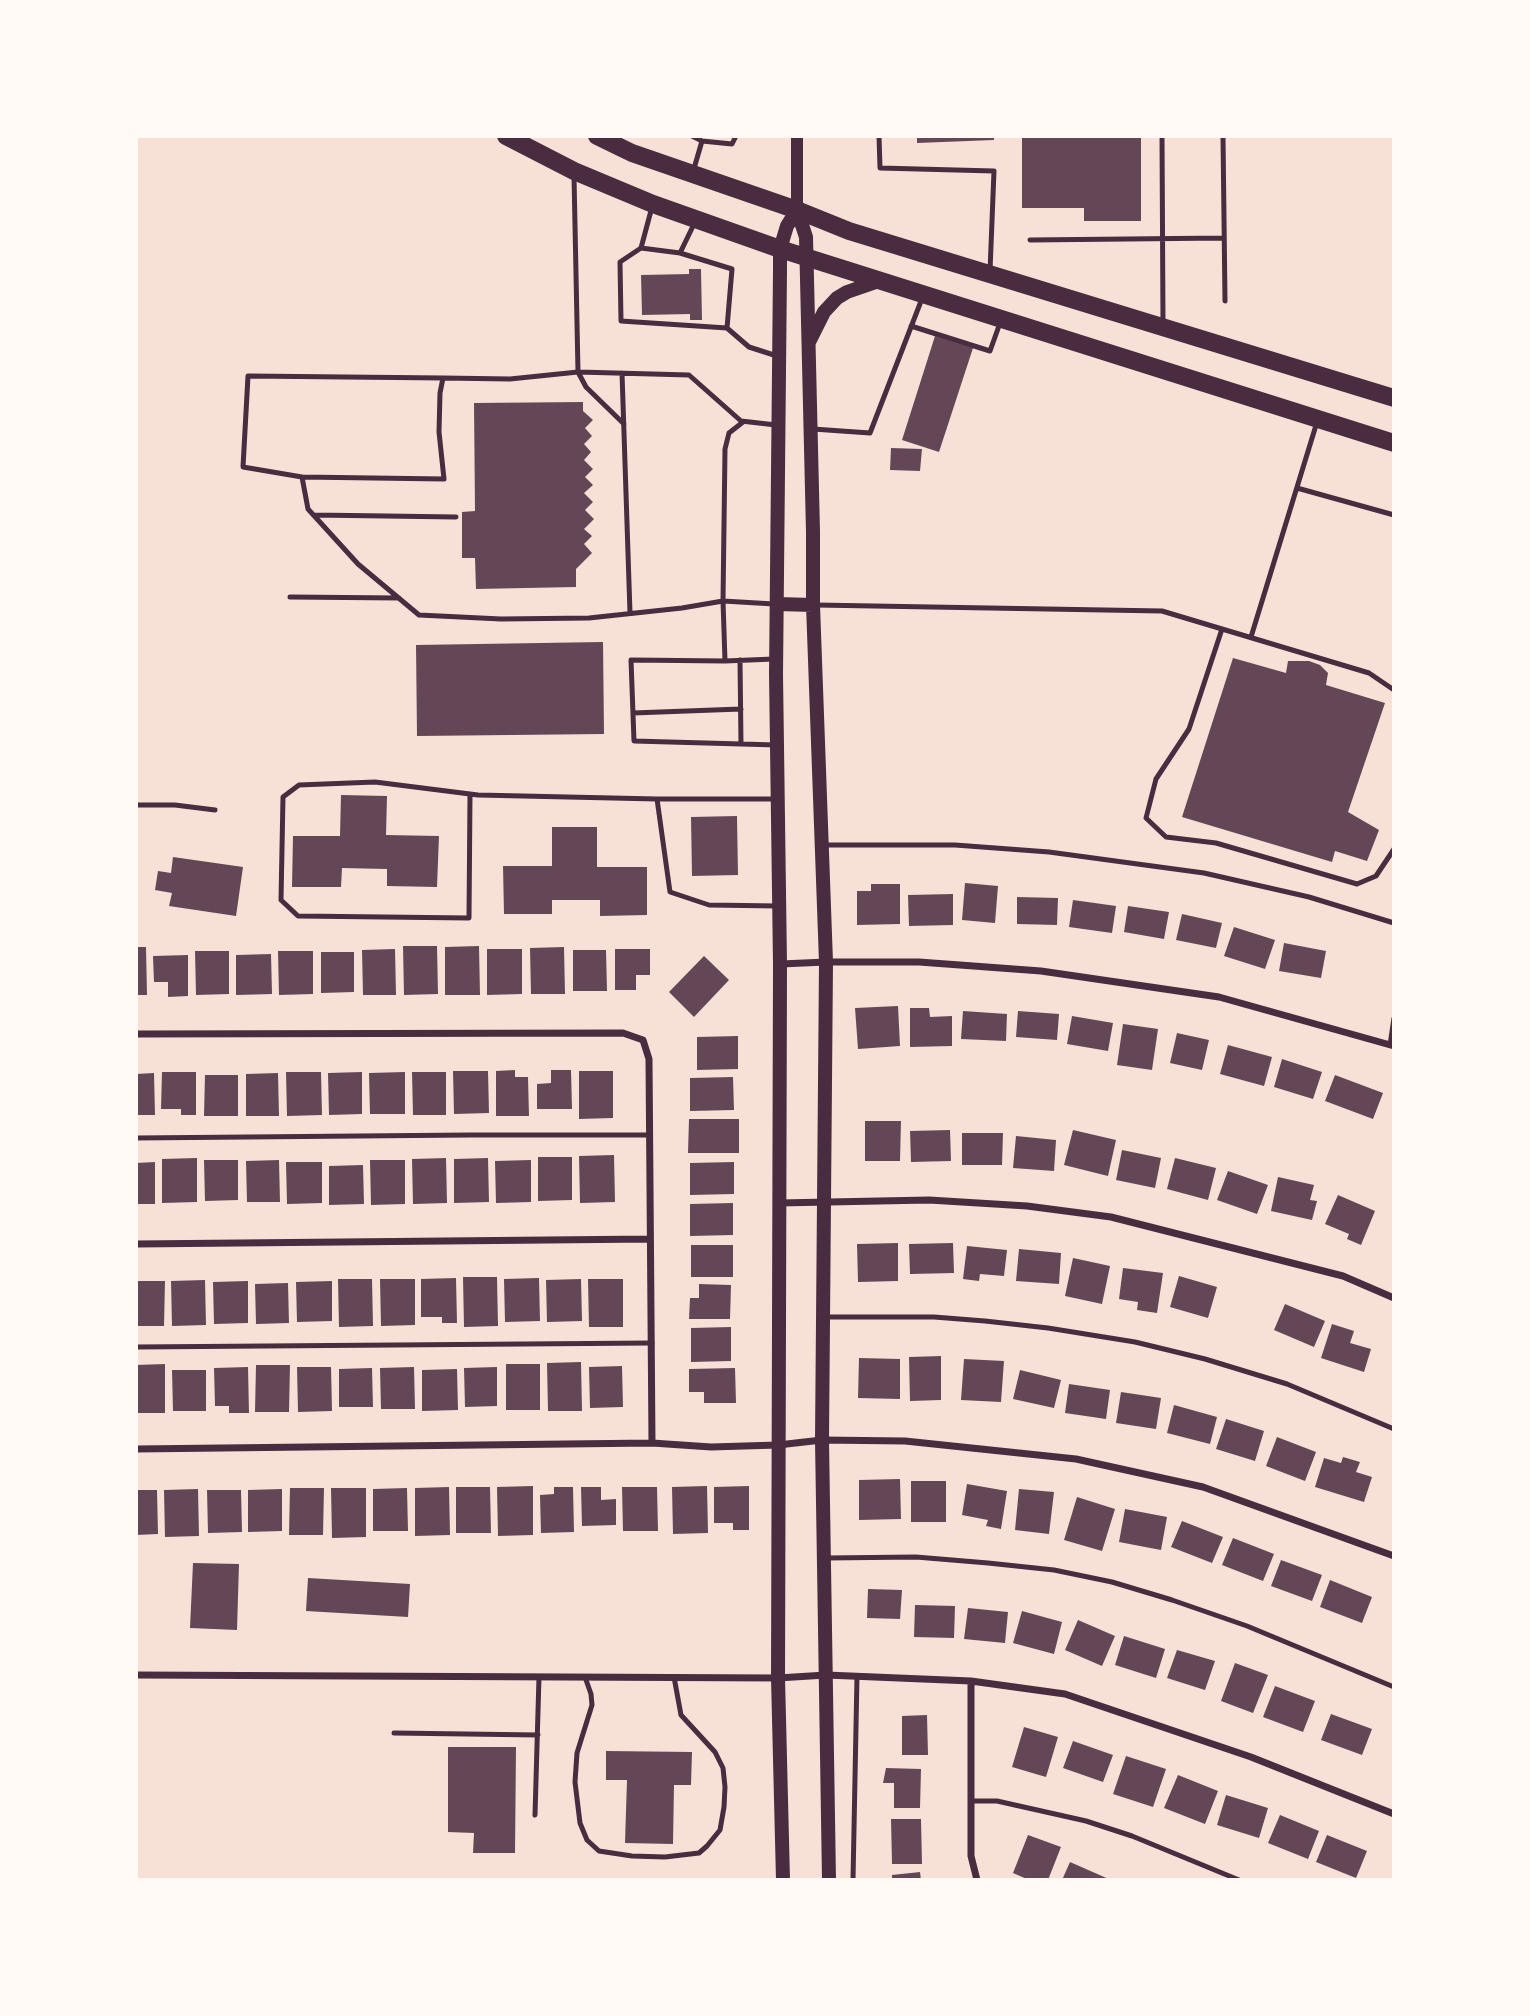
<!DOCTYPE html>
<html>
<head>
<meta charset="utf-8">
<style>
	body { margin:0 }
	#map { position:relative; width:1530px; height:2016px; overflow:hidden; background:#f7e1d7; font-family:Roboto,sans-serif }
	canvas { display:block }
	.frame { position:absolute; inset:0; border:138px solid #fffaf5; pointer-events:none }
</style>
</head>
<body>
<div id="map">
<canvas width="1530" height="2016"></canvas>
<div class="frame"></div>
</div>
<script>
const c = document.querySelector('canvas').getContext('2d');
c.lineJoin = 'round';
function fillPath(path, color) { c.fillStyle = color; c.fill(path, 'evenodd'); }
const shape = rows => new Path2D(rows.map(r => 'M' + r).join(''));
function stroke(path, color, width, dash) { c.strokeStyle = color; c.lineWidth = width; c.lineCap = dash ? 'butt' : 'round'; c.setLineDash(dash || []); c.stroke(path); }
fillPath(shape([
	[917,136,994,136,994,140,917,143],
	[1022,136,1141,136,1141,221,1084,221,1084,208,1022,208],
	[689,269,701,269,702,320,690,320,690,314,642,315,641,275,689,274],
	[935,336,973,348,939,452,902,440],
	[583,402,583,411,593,420,585,428,592,436,584,444,591,452,584,460,593,469,585,477,593,485,584,493,593,502,585,510,594,519,584,529,592,536,584,544,592,553,576,569,576,587,476,589,475,558,462,558,462,512,475,511,474,403],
	[891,448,922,449,920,471,890,470],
	[603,642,604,734,417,736,416,645],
	[1233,658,1286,673,1288,661,1309,661,1320,665,1328,673,1326,685,1385,703,1348,812,1379,830,1367,861,1335,851,1332,862,1182,817],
	[341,795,387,796,386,835,439,836,437,887,387,886,387,869,342,868,341,887,292,887,293,836,340,836],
	[737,816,738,875,692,876,691,817],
	[552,827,597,827,597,867,647,867,647,915,600,916,600,900,552,900,552,914,504,914,503,866,552,866],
	[173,857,243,867,236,916,169,906,172,893,155,890,158,871,171,873],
	[965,883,998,886,995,923,962,920],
	[871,884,900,884,900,924,857,925,857,891,871,891],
	[953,894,953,925,909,926,908,895],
	[1017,897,1058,898,1057,925,1017,924],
	[1073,900,1116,906,1112,933,1069,927],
	[1128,906,1169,912,1164,939,1124,932],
	[1182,914,1222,923,1216,948,1176,940],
	[1234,927,1275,940,1265,969,1224,956],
	[1284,943,1326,951,1321,978,1279,971],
	[403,946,437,946,438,994,404,995],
	[479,946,480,995,445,995,445,947],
	[136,947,146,947,147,995,136,995],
	[564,947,565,994,531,994,530,948],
	[395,949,396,995,363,995,362,950],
	[487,949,522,949,522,994,487,995],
	[615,949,650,949,650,975,636,975,636,990,615,990],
	[573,950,606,950,607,991,573,991],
	[195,951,229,951,229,994,196,995],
	[278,951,313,951,313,994,279,995],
	[321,952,354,952,354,992,321,993],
	[271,954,272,994,236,995,236,955],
	[188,955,188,996,168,997,168,982,154,982,153,956],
	[704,956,729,980,694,1017,669,992],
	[898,1006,900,1046,858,1049,855,1008],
	[910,1008,929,1008,930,1017,952,1016,952,1046,910,1047],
	[963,1011,1007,1014,1006,1041,961,1039],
	[1018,1011,1059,1014,1057,1040,1016,1037],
	[1072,1016,1113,1023,1108,1051,1067,1044],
	[1123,1024,1158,1029,1152,1070,1117,1065],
	[1177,1033,1209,1040,1202,1070,1170,1063],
	[738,1036,738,1069,697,1070,697,1037],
	[1228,1045,1272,1057,1264,1086,1220,1074],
	[1282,1059,1322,1072,1313,1099,1274,1087],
	[515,1070,515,1077,528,1077,529,1116,496,1116,496,1071],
	[551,1070,571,1070,572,1109,537,1109,537,1084,551,1083],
	[453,1071,488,1071,489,1113,454,1114],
	[579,1071,613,1071,613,1118,579,1119],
	[162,1072,196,1072,196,1115,181,1115,181,1109,161,1109],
	[286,1072,321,1072,322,1115,287,1116],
	[362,1072,362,1114,329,1115,328,1073],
	[405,1072,405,1114,370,1114,369,1073],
	[412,1072,446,1072,446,1115,413,1115],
	[154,1073,155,1115,136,1115,136,1074],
	[278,1073,279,1116,246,1116,246,1074],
	[205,1075,238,1075,238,1116,204,1116],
	[1335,1075,1383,1093,1373,1119,1325,1101],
	[733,1077,734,1110,690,1111,690,1078],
	[689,1119,739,1119,739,1153,688,1153],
	[865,1121,901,1121,900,1161,865,1161],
	[950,1130,951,1161,911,1162,910,1131],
	[1073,1130,1116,1140,1108,1176,1064,1165],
	[962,1133,1003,1133,1002,1165,962,1165],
	[1016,1136,1056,1140,1054,1171,1013,1168],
	[1122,1150,1161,1158,1155,1188,1116,1180],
	[614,1155,615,1202,580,1203,579,1156],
	[538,1157,572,1157,572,1200,538,1201],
	[197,1158,197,1202,162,1203,162,1159],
	[446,1158,447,1203,413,1204,412,1159],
	[488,1158,489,1202,454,1203,454,1159],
	[1175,1158,1216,1168,1208,1200,1167,1189],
	[204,1160,238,1160,238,1200,205,1201],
	[279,1160,280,1202,247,1202,246,1161],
	[370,1160,405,1160,405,1204,371,1205],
	[531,1160,531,1202,496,1203,495,1161],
	[155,1162,155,1204,136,1204,136,1163],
	[286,1162,322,1162,322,1203,287,1204],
	[734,1162,734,1194,690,1195,690,1163],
	[363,1165,364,1204,329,1205,329,1166],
	[1228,1171,1268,1185,1257,1214,1217,1200],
	[1278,1177,1314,1185,1310,1200,1317,1201,1312,1220,1271,1211],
	[1338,1195,1375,1211,1361,1245,1347,1239,1349,1234,1325,1224],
	[733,1203,733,1235,690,1236,690,1204],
	[898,1243,898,1281,858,1282,857,1244],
	[953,1243,954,1273,910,1274,909,1244],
	[691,1245,733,1245,733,1277,691,1277],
	[967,1246,1007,1250,1004,1276,980,1274,979,1281,963,1279],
	[1019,1249,1061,1253,1059,1284,1016,1281],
	[1073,1258,1110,1266,1102,1304,1065,1296],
	[1123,1268,1163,1273,1157,1313,1137,1310,1138,1302,1119,1299],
	[1179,1276,1217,1287,1208,1318,1170,1307],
	[463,1277,497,1277,498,1326,464,1327],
	[456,1278,457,1323,442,1323,442,1317,421,1317,421,1279],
	[539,1278,540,1321,505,1322,504,1279],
	[338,1279,372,1279,373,1326,339,1327],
	[380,1279,415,1279,415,1325,381,1326],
	[581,1279,582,1321,547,1322,546,1280],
	[588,1279,623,1279,623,1327,589,1327],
	[205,1280,206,1325,172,1326,171,1281],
	[136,1281,165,1281,164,1326,136,1326],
	[248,1281,248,1323,214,1324,213,1282],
	[332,1281,332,1321,297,1322,296,1282],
	[288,1283,289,1323,256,1324,255,1284],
	[699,1284,731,1285,730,1319,689,1319,690,1298,699,1298],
	[1285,1304,1325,1321,1314,1347,1274,1330],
	[1332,1324,1354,1331,1350,1343,1371,1349,1364,1372,1321,1358],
	[731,1327,731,1361,691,1362,691,1328],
	[941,1356,941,1400,910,1401,909,1357],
	[859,1358,900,1359,900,1399,858,1398],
	[964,1359,1004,1361,1001,1402,961,1400],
	[581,1362,582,1411,548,1411,547,1363],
	[165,1364,165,1413,136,1413,136,1365],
	[506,1364,540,1364,540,1410,506,1410],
	[256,1365,290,1365,289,1412,255,1412],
	[622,1366,623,1407,590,1408,589,1367],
	[248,1367,249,1413,229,1413,229,1406,215,1406,214,1368],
	[297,1367,331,1367,332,1411,298,1412],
	[414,1367,415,1409,381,1409,380,1368],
	[497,1367,497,1406,465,1407,464,1368],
	[372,1368,373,1407,339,1407,339,1369],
	[735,1368,736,1403,704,1403,704,1392,689,1392,689,1369],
	[457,1369,458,1410,422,1411,422,1370],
	[172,1370,206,1370,206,1411,173,1411],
	[1020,1370,1061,1380,1054,1408,1013,1399],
	[1069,1384,1110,1390,1106,1419,1065,1413],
	[1121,1392,1161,1398,1156,1429,1116,1423],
	[1174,1405,1217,1417,1210,1444,1167,1433],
	[1226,1419,1264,1431,1255,1461,1216,1449],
	[1277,1437,1316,1452,1305,1481,1266,1466],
	[1343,1457,1360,1462,1356,1472,1372,1477,1364,1502,1315,1487,1324,1458,1341,1463],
	[900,1479,901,1519,859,1520,859,1480],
	[911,1481,946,1481,946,1522,911,1522],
	[967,1484,1007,1491,1001,1529,986,1526,988,1520,962,1515],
	[533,1486,533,1535,498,1536,497,1487],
	[707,1486,708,1533,673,1534,672,1487],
	[749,1486,749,1530,733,1530,733,1523,714,1523,714,1487],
	[449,1487,450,1535,415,1536,415,1488],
	[456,1487,490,1487,491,1533,456,1533],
	[554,1487,573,1487,574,1532,541,1533,540,1495,554,1494],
	[581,1487,601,1487,601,1500,616,1499,616,1525,582,1526],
	[622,1487,657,1487,658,1531,623,1531],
	[290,1488,324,1488,323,1535,289,1535],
	[331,1488,366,1488,366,1537,332,1538],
	[407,1488,408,1531,373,1531,373,1489],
	[198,1489,199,1536,165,1537,164,1490],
	[282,1489,282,1531,248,1532,248,1490],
	[1019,1489,1054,1492,1049,1534,1015,1530],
	[136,1490,157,1490,158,1534,136,1535],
	[207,1490,241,1490,242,1532,208,1533],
	[1077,1497,1115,1509,1102,1551,1064,1540],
	[1125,1509,1167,1517,1161,1550,1119,1542],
	[1182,1521,1223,1537,1212,1563,1171,1547],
	[1233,1538,1274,1554,1263,1581,1222,1565],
	[1281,1560,1322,1575,1312,1601,1271,1586],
	[193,1563,239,1564,237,1630,190,1628],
	[308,1578,410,1584,408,1617,306,1611],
	[1330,1580,1372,1597,1362,1623,1320,1607],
	[868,1589,902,1590,900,1619,867,1618],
	[915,1605,955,1606,954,1638,914,1637],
	[968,1608,1008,1612,1005,1643,964,1639],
	[1022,1611,1062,1622,1054,1654,1013,1643],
	[1078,1620,1115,1636,1102,1666,1065,1650],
	[1124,1636,1165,1649,1156,1678,1115,1665],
	[1177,1650,1215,1661,1205,1690,1167,1678],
	[1235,1663,1268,1675,1253,1713,1221,1701],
	[1275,1686,1315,1701,1303,1732,1263,1717],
	[1331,1714,1372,1729,1362,1755,1321,1740],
	[927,1715,928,1755,902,1755,902,1716],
	[1024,1727,1058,1737,1046,1777,1012,1767],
	[1073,1741,1113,1755,1103,1782,1063,1768],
	[448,1747,516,1747,515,1853,473,1853,474,1833,448,1832],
	[606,1751,692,1752,691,1785,674,1785,673,1844,625,1843,627,1780,606,1780],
	[1126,1756,1166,1769,1153,1807,1113,1794],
	[886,1768,921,1769,920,1808,894,1808,894,1783,883,1783],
	[1178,1775,1218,1791,1205,1824,1164,1808],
	[1226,1795,1268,1808,1259,1838,1217,1825],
	[1280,1815,1319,1831,1308,1859,1268,1843],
	[891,1819,921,1819,922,1864,892,1864],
	[1028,1835,1061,1847,1048,1880,1029,1880,1013,1873],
	[1327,1835,1367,1851,1356,1878,1316,1862],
	[1070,1862,1111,1880,1062,1880],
	[920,1872,921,1880,892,1880,892,1875]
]), '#644757');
stroke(shape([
	[692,136,702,141,693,172],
	[879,136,880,168,994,171,990,271],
	[1162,136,1163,323],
	[1223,136,1225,301],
	[702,141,732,144,736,136],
	[574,176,578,372,510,379,443,378,440,393,439,432,444,479,302,477,308,509,358,564,419,615,501,619,589,618,682,608,723,601,774,604],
	[652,207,641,248,620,262,621,321,727,328,749,347,777,356],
	[1030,240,1224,238],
	[641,248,680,253,695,222],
	[680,253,732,269,727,328],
	[911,326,990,351,1000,323],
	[578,372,689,375,741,421,776,425],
	[578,372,586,387,624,424],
	[622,373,630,613],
	[743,422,729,433,725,449,723,601,725,661,631,660,634,741,777,745],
	[813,429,870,433,923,296],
	[302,477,243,467,248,376,443,378],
	[1297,488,1394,515],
	[314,515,456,517],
	[290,597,399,598],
	[816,605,1162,611,1369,673,1394,690],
	[1222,629,1189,729,1156,779,1146,818,1166,837,1216,843,1357,884,1376,876,1394,849],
	[1251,637,1317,422],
	[740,660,741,744],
	[725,661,774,659],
	[633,713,741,709],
	[470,794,469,918,298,916,281,900,283,797,299,785,375,782,470,794,478,795,657,799],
	[775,799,657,799,670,892,709,905,778,906],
	[136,805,175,805,215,810],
	[824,845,955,845,1049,852,1204,873,1309,897,1394,923],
	[1390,1045,1394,1018],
	[136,1138,470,1135,649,1135],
	[825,1317,934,1317,985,1321,1048,1328,1135,1342,1205,1359,1287,1384,1394,1429],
	[136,1347,652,1343],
	[827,1558,916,1557,988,1563,1054,1570,1112,1582,1172,1600,1247,1626,1394,1687],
	[585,1677,591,1694,592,1705,577,1753,575,1782,580,1823,587,1840,599,1851,632,1856,665,1857,699,1853,707,1846,720,1830,724,1807,725,1787,723,1768,715,1752,681,1715,674,1677],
	[394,1733,538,1735],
	[971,1801,997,1801,1086,1821,1132,1836,1239,1880],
	[535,1815,539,1677],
	[853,1880,857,1676]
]), '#4a2c40', 5);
stroke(shape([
	[781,964,826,962,919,962,1041,971,1219,997,1394,1046],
	[136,1034,623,1033,643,1040,649,1059,652,1443],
	[779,1203,929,1200,1027,1206,1111,1217,1343,1276,1394,1298],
	[136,1244,650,1239],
	[136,1449,652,1443,711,1447,778,1445,822,1440,905,1441,1076,1459,1203,1487,1394,1556],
	[136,1675,778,1678,826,1675,971,1681,1065,1694,1251,1757,1394,1814],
	[971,1681,971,1856,977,1880]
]), '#4a2c40', 7);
stroke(shape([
	[797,136,797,210]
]), '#4a2c40', 12);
stroke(shape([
	[797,210,806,237,813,532,813,605,826,962,822,1440,829,1880],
	[809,342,824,312,837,298,847,292,879,281],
	[777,604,813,605],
	[783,1880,778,1678,780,964,776,674,780,270,780,249,787,226,797,210]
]), '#4a2c40', 14);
stroke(shape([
	[506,136,574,171,653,204,780,249,1394,443],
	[597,136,632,153,797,210,849,231,1394,398]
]), '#4a2c40', 18);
</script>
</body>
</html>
